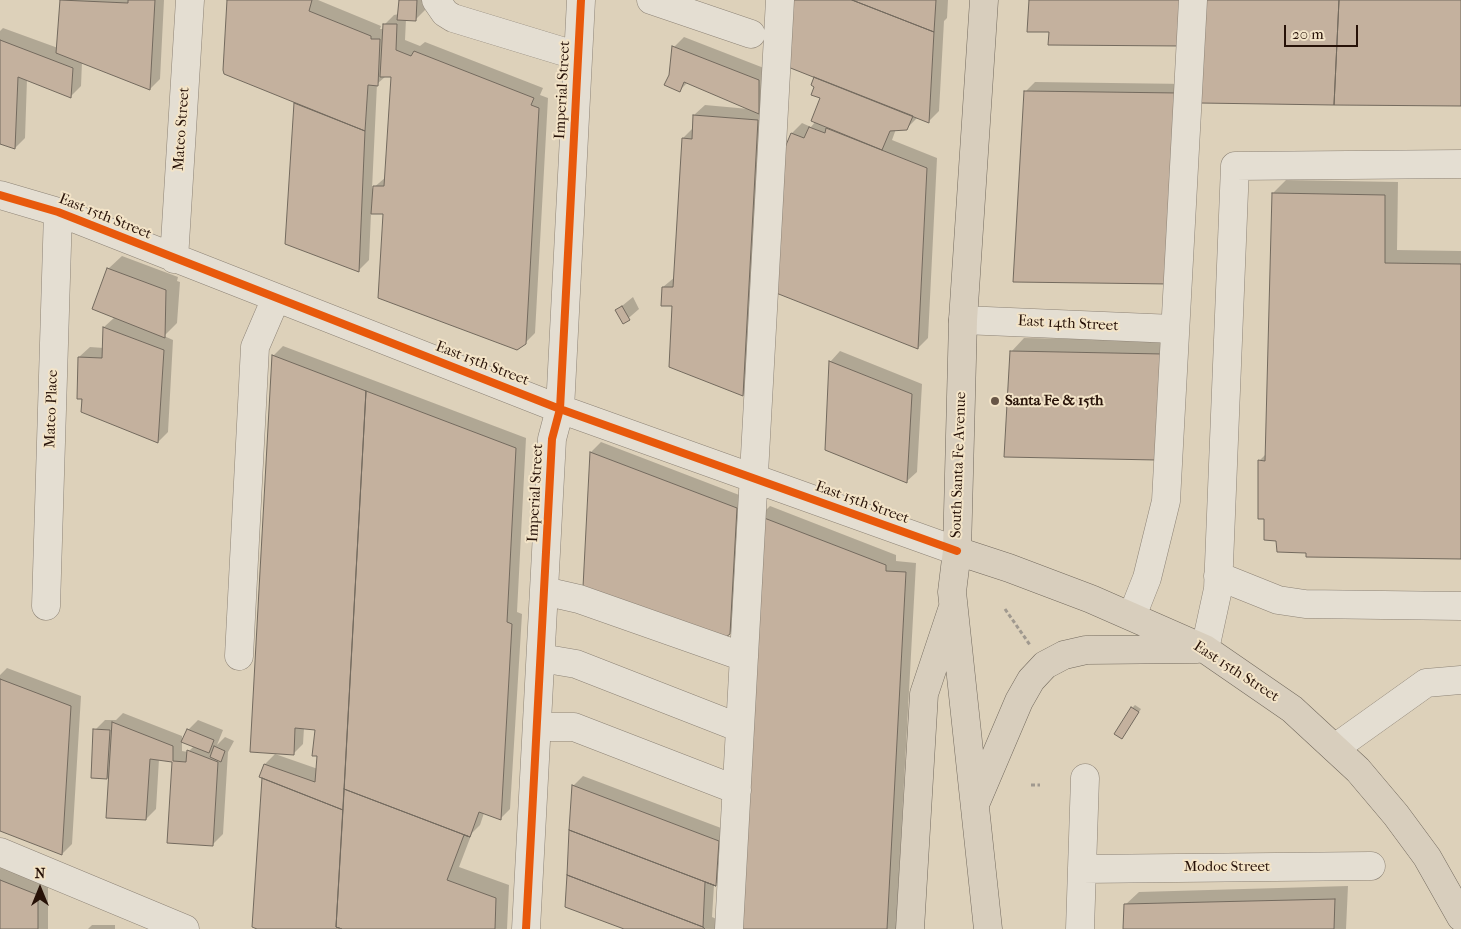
<!DOCTYPE html>
<html>
<head>
<meta charset="utf-8">
<style>
	body { margin:0 }
	#map { position:relative; width:1461px; height:929px; overflow:hidden; background:#ddd1ba; font-family:"IM FELL French Canon",serif }
	canvas { display:block }
	.north { position:absolute; left:15px; top:864px; width:50px; height:50px; -webkit-text-stroke:4px #f3e4c8; paint-order:stroke; rotate:0deg; font-size:14px; font-weight:700; line-height:20px; text-align:center; color:#271208 }
	.north::after { content:''; display:block; margin:auto; width:18px; height:22px; background:#271208; clip-path:polygon(50% 0,100% 100%,50% 72%,0 100%) }
	.scale { position:absolute; left:1284px; top:25px; width:74px; height:22px; box-sizing:border-box; border:2px solid #271208; border-top:0; padding-left:6px; font-size:15px; line-height:18px; white-space:nowrap; color:#271208; -webkit-text-stroke:4px #f3e4c8; paint-order:stroke }
</style>
</head>
<body>
<div id="map">
<canvas width="1461" height="929"></canvas>
<div class="north">N</div>
<div class="scale">20 m</div>
</div>
<script>
const c = document.querySelector('canvas').getContext('2d');
c.lineJoin = 'round';
function fillPath(path, color) { c.fillStyle = color; c.fill(path, 'evenodd'); }
const shape = rows => new Path2D(rows.map(r => 'M' + r).join(''));
function stroke(path, color, width, dash) { c.strokeStyle = color; c.lineWidth = width; c.lineCap = dash ? 'butt' : 'round'; c.setLineDash(dash || []); c.stroke(path); }
function label(font, color, halo, rows, align = 'center') {
  c.font = font + ' "IM FELL French Canon",serif'; c.lineWidth = 4; c.setLineDash([]); c.textBaseline = 'middle'; c.strokeStyle = halo; c.fillStyle = color; for (const [text, x, y, turn = 0] of rows) {
    c.save(); c.translate(x, y); c.rotate((+turn || 0) * Math.PI / 180); c.textAlign = isNaN(turn) ? turn : align; if (halo) c.strokeText(text, 0, 0); c.fillText(text, 0, 0); c.restore();
  }
}
fillPath(shape([
	[62,0,164,0,160,79,150,89,82,62,81,86,71,96,27,79,25,138,15,148,0,142,0,31,3,28,58,48],
	[228,0,318,0,381,26,380,29,384,29,384,25,394,15,399,14,400,0,426,0,425,10,415,20,406,19,405,40,420,46,425,42,543,88,540,95,548,98,535,333,525,343,384,213,371,213,369,260,359,270,286,243,295,102],
	[386,76,392,76,386,177,372,189,377,84],
	[788,0,948,0,947,18,944,21,939,111,929,121,918,117,907,128,896,129,892,140,937,158,928,338,918,348,786,150,792,133,802,123,811,127,815,122,821,98],
	[684,37,769,70,753,385,743,395,674,305,663,287,675,277,683,138,693,128,694,115,705,105,749,109,688,82,680,90,670,75,674,47],
	[1035,82,1189,84,1179,273,1025,92],
	[1286,180,1398,182,1397,250,1461,251,1461,558,1307,552,1278,539,1265,518,1259,461,1266,454,1273,193],
	[122,256,178,277,177,281,180,282,177,323,164,336,173,340,168,432,158,442,82,411,79,357,90,347,104,348,104,327,115,317,108,269],
	[633,297,639,309,624,322,617,310],
	[1024,338,1176,341,1157,459,1011,352],
	[283,346,526,438,517,612,522,614,510,809,500,819,484,813,480,825,472,833,459,867,509,885,507,929,260,929,263,778,260,777,265,764,275,754,318,769,316,729,304,728,303,744,293,754,273,356],
	[840,351,922,384,917,472,907,481,826,450,831,361],
	[601,442,747,498,740,623,729,633,584,586,591,452],
	[770,506,896,555,896,561,916,563,896,929,738,929,760,516],
	[7,668,81,696,72,844,62,854,0,829,0,675],
	[1135,705,1141,709,1122,738,1132,708],
	[123,713,182,736,182,751,188,752,194,746,188,730,198,720,223,730,217,745,225,737,234,741,228,752,223,834,213,844,168,842,173,761,159,759,156,809,146,819,110,778,92,777,95,730,105,720,116,720],
	[583,776,729,831,726,875,714,885,712,917,723,922,723,929,627,929,573,786],
	[0,866,48,885,48,929,0,929],
	[1348,886,1346,929,1124,929,1125,905,1139,892],
	[92,925,115,925,115,929,88,929]
]), '#0003');
const building = shape([
	[60,0,128,3,128,0,155,0,150,90,56,53,60,0],
	[227,0,312,0,309,11,371,36,371,39,380,39,378,86,368,85,365,131,224,74,223,70,227,0],
	[399,0,417,0,416,21,397,20,399,0],
	[787,0,852,0,934,32,929,123,783,65,787,0],
	[852,0,936,0,934,32,852,0],
	[1029,0,1184,0,1182,46,1048,45,1049,32,1027,32,1029,0],
	[1205,0,1339,0,1334,105,1200,103,1205,0],
	[1339,0,1461,0,1461,106,1334,105,1339,0],
	[383,24,397,24,396,50,411,56,414,51,534,98,531,105,539,108,526,344,517,350,378,298,383,214,371,214,373,186,384,186,391,77,380,77,383,24],
	[0,40,73,68,71,98,18,77,15,149,0,144,0,40],
	[672,46,759,80,759,114,684,82,680,92,664,85,669,75,672,46],
	[814,77,913,116,907,130,890,131,882,150,811,121,820,98,811,95,814,87,811,85,814,77],
	[1024,91,1179,93,1169,284,1013,282,1024,91],
	[294,103,365,131,359,272,285,244,294,103],
	[693,115,758,120,743,396,669,367,672,306,661,306,662,287,673,287,682,138,692,139,693,115],
	[809,127,825,133,826,128,927,168,918,349,771,291,781,157,791,133,804,138,809,127],
	[1272,193,1385,195,1385,263,1461,264,1461,559,1306,557,1306,553,1277,552,1276,541,1264,540,1264,519,1258,519,1258,460,1265,461,1272,193],
	[107,268,166,290,165,338,92,309,107,268],
	[622,306,630,320,623,324,615,310,622,306],
	[103,327,164,350,158,443,81,412,82,399,77,399,78,357,102,358,103,327],
	[1010,351,1163,354,1157,460,1004,457,1010,351],
	[272,355,366,391,343,810,259,777,264,764,315,782,317,756,312,756,315,730,295,728,294,755,250,752,272,355],
	[829,361,912,394,907,483,825,450,829,361],
	[366,391,516,448,507,622,512,624,501,820,479,812,470,837,344,789,366,391],
	[590,452,737,508,730,634,722,640,583,587,590,452],
	[759,516,886,565,886,571,906,572,887,929,736,929,759,516],
	[0,679,71,706,62,855,0,831,0,679],
	[1131,707,1139,712,1122,739,1114,734,1131,707],
	[112,722,173,746,173,761,186,762,187,750,218,762,213,846,167,843,172,762,150,759,146,820,106,818,112,722],
	[93,729,110,730,107,779,91,778,93,729],
	[187,729,214,740,209,753,181,742,187,729],
	[214,746,225,751,221,762,210,757,214,746],
	[262,778,343,810,336,927,342,929,257,929,252,927,262,778],
	[572,785,719,841,716,886,569,830,572,785],
	[344,789,470,837,464,835,447,880,496,898,495,929,342,929,336,927,344,789],
	[569,830,716,886,705,882,703,927,567,875,569,830],
	[567,875,703,927,705,929,624,929,565,907,567,875],
	[0,880,38,895,38,929,0,929,0,880],
	[1335,899,1334,929,1123,929,1124,904,1335,899]
]);
fillPath(building, '#c4b19e');
stroke(building, '#736a5e', 1);
const minor = shape([
	[436,0,445,13,453,18,578,56],
	[651,0,751,34],
	[0,195,58,212,560,409,957,551],
	[174,259,190,0],
	[963,320,1174,329],
	[1218,576,1278,600,1305,604,1461,606],
	[544,591,579,599,744,657],
	[46,606,58,212],
	[1132,616,1147,578,1166,501,1193,0],
	[1205,649,1218,589,1235,166,1461,164],
	[239,656,255,347,276,298],
	[541,658,576,664,740,728],
	[537,727,574,727,737,790],
	[1335,748,1426,683,1461,680],
	[0,852,185,929],
	[1082,869,1371,866],
	[526,929,552,439,560,409,581,0],
	[729,929,780,0],
	[1080,929,1085,778]
]);
const major = shape([
	[984,0,963,320,957,551,952,592,988,929],
	[957,551,1009,568,1091,599,1205,649,1292,709,1358,770,1396,815,1427,857,1461,917],
	[976,802,1019,701,1031,680,1045,665,1064,655,1086,650,1197,649],
	[910,929,924,694,952,610]
]);
stroke(minor, '#8d8376', 29);
stroke(major, '#736a5e', 29);
stroke(shape([
	[1005,609,1030,645],
	[1031,785,1040,785]
]), '#a0998f', 3, [4, 2.5]);
stroke(minor, '#e4ded2', 28);
stroke(major, '#d8cebd', 28);
stroke(shape([
	[0,195,58,212,560,409,957,551],
	[526,929,552,439,560,409,581,0]
]), '#e8590c', 8);
for (const [x, y, r, color] of [
	[995,401,5,"#675546"]
]) { const dot = new Path2D(); dot.arc(x, y, r, 0, 2 * Math.PI); c.fillStyle = color; c.fill(dot); stroke(dot, '#f3e4c8', 2); }
label('15px', '#271208', '#f3e4c8', [
	["Imperial Street",563,90,-87],
	["Mateo Street",182,129,-86],
	["East 15th Street",105,217,22],
	["East 14th Street",1068,324,3],
	["East 15th Street",482,364,21],
	["Mateo Place",52,409,-88],
	["South Santa Fe Avenue",959,465,-88],
	["Imperial Street",536,493,-87],
	["East 15th Street",862,503,20],
	["East 15th Street",1236,672,33],
	["Modoc Street",1227,867]
]);
label('bold 15px', '#271208', '#f3e4c8', [
	["Santa Fe & 15th",1005,401]
], 'left');
</script>
</body>
</html>
